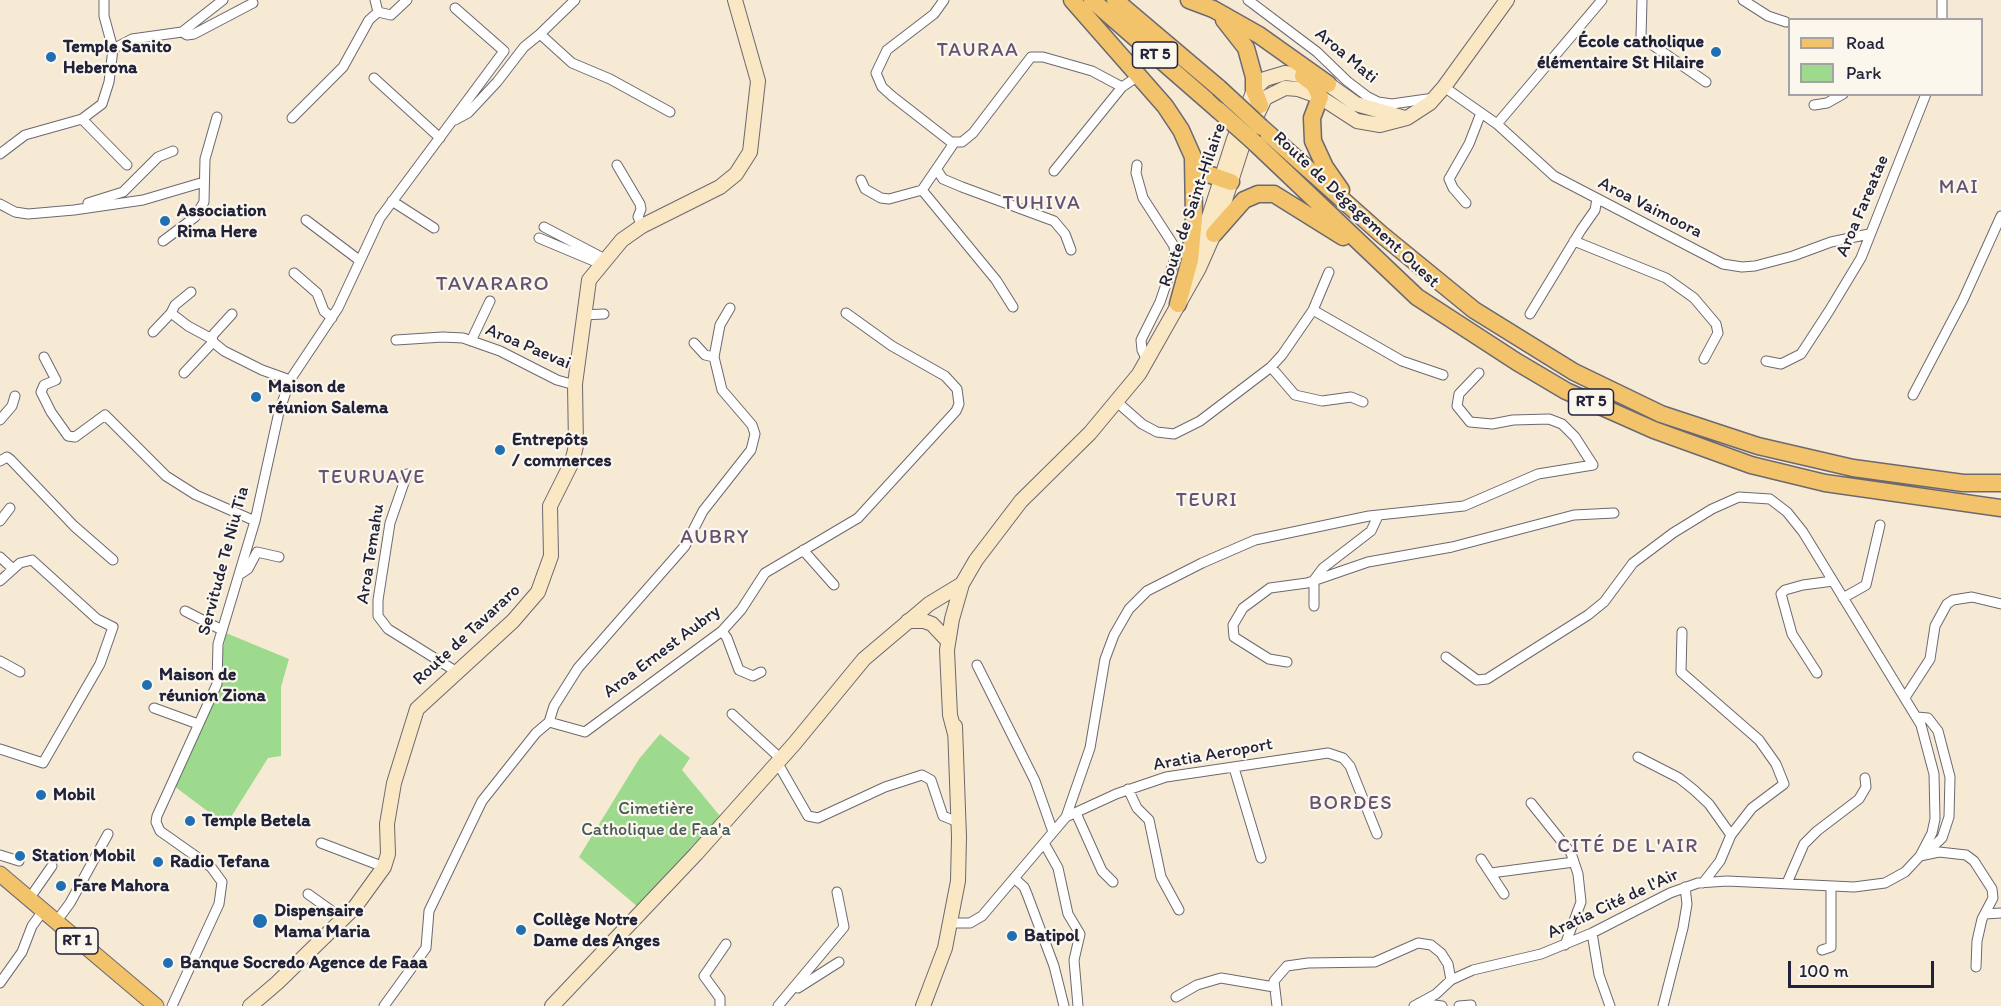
<!DOCTYPE html>
<html>
<head>
<meta charset="utf-8">
<style>
	body { margin:0 }
	#map { position:relative; width:2001px; height:1006px; overflow:hidden; background:#f6ead5; font-family:Itim,sans-serif }
	canvas { display:block }
	.legend { position:absolute; left:1788px; top:18px; width:195px; height:78px; box-sizing:border-box; background:#fbf7ec; border:2px solid #a4a2a5; margin:0; padding:8px 10px; list-style:none; font-size:18px; color:#22223b }
	.legend li { display:flex; align-items:center; gap:12px; height:30px }
	.legend b { width:30px; border:2px solid #a4a2a5 }
	.scale { position:absolute; left:1788px; top:961px; width:146px; height:27px; box-sizing:border-box; border:3px solid #22223b; border-top:0; padding-left:8px; font-size:18px; line-height:21px; white-space:nowrap; color:#22223b; -webkit-text-stroke:4px #fbf7ec; paint-order:stroke }
</style>
</head>
<body>
<div id="map">
<canvas width="2001" height="1006"></canvas>
<ul class="legend">
<li><b style="height:8px;background:#f2c36a"></b>Road</li>
<li><b style="height:16px;background:#9dda8e"></b>Park</li>
</ul>
<div class="scale">100 m</div>
</div>
<script>
const c = document.querySelector('canvas').getContext('2d');
c.lineJoin = 'round';
function fillPath(path, color) { c.fillStyle = color; c.fill(path, 'evenodd'); }
const shape = rows => new Path2D(rows.map(r => 'M' + r).join(''));
function stroke(path, color, width, dash) { c.strokeStyle = color; c.lineWidth = width; c.lineCap = dash ? 'butt' : 'round'; c.setLineDash(dash || []); c.stroke(path); }
function label(font, color, halo, rows, align = 'center') {
  c.font = font + ' Itim,sans-serif'; c.lineWidth = 4.5; c.setLineDash([]); c.textBaseline = 'middle'; c.strokeStyle = halo; c.fillStyle = color; for (const [text, x, y, turn = 0] of rows) {
    c.save(); c.translate(x, y); c.rotate((+turn || 0) * Math.PI / 180); c.textAlign = isNaN(turn) ? turn : align; if (halo) c.strokeText(text, 0, 0); c.fillText(text, 0, 0); c.restore();
  }
}
fillPath(shape([
	[226,633,289,659,281,687,281,756,268,758,226,825,174,786,223,680,222,656],
	[660,734,690,758,682,770,720,816,638,907,579,857,639,759]
]), '#9dda8e');
const street = shape([
	[375,0,378,12],
	[575,0,540,34,572,63,610,79,670,112],
	[944,0,934,14,887,50,876,73,882,87,892,96,951,142,962,142,973,133,1031,57,1043,57,1092,71,1122,87],
	[1248,0,1317,52,1347,81,1368,97,1378,102,1392,104,1434,98],
	[1642,0,1641,37,1706,82],
	[1743,0,1768,16,1786,22],
	[1942,20,1942,0],
	[182,32,187,35,194,34,253,3],
	[113,49,132,39,182,32,223,0],
	[374,78,440,138],
	[1444,87,1497,124,1554,176,1723,264,1742,267,1755,266,1793,256,1831,242,1869,234],
	[1814,105,1827,103,1843,94],
	[292,118,343,67,369,20,378,12,391,15,407,0],
	[82,119,127,165],
	[455,120,468,113,497,82,524,47,540,34],
	[1497,124,1602,0],
	[0,154,25,135,82,119,102,104,109,82,113,49,104,16,104,0],
	[617,165,640,204,641,209,638,217,642,226],
	[1137,165,1136,173,1143,198,1174,246,1175,258,1160,302,1141,340,1142,350,1147,360],
	[937,170,943,179,962,187,1054,221,1065,234,1071,250],
	[1054,171,1122,87,1140,75],
	[861,180,865,189,881,198,889,199,922,190,954,143],
	[922,190,996,280,1013,307],
	[392,201,434,228],
	[88,203,123,192,158,157,173,151],
	[1466,203,1453,188,1449,179,1469,144,1481,113],
	[0,204,15,212,28,214,74,210,143,200,204,182],
	[306,220,359,260],
	[544,227,605,259],
	[539,238,601,264],
	[163,241,195,217,204,202,205,159,217,117],
	[1574,241,1666,278,1694,298,1716,324,1718,333,1704,359],
	[294,273,317,293,324,311,332,318],
	[191,292,175,305,171,313,188,326,212,339],
	[1313,310,1402,361,1443,375],
	[1530,314,1581,230,1595,210,1597,199],
	[583,315,604,314],
	[153,332,171,313],
	[396,340,443,337,463,338,500,351,557,380,575,385],
	[471,341,490,301],
	[213,342,224,351,262,370,290,380],
	[694,343,705,355,714,357],
	[44,357,56,380,44,385,41,392,51,412,68,436,75,437,105,415,166,476,196,495,255,521],
	[1766,361,1781,364,1801,354,1829,311,1861,258,1926,94],
	[1271,367,1295,395,1322,401,1351,397,1363,402],
	[184,373,213,342,212,336,232,314],
	[1913,395,1963,300,2001,216],
	[1117,402,1142,424,1157,432,1174,434,1200,421,1271,367,1282,355,1313,310,1329,272],
	[0,420,12,406,15,396],
	[0,461,7,457,11,460,74,526,113,560],
	[407,474,390,523,378,600,378,616,388,629,457,672],
	[0,521,10,508],
	[803,550,834,585],
	[0,557,13,569],
	[239,575,248,569,257,552,279,557],
	[0,581,20,563,32,560,97,619,113,627,100,664,43,763,0,749],
	[1843,598,1866,585,1880,525],
	[1314,606,1314,580,1323,568,1371,531,1378,516],
	[185,611,222,630],
	[722,631,727,638,739,670,753,676,761,672],
	[1682,632,1681,672,1759,740,1776,764,1784,784,1752,808,1731,835,1720,861,1703,883],
	[0,661,20,672],
	[1287,662,1269,659,1234,637,1233,625,1243,608,1270,588,1307,583,1368,562,1452,547,1574,515,1614,513],
	[977,665,1035,781,1053,832],
	[1817,673,1792,634,1781,594,1785,590,1803,585,1833,581],
	[1906,696,1930,659,1935,626,1947,604,1953,600,1972,597,2001,604],
	[154,708,198,724],
	[732,714,780,758],
	[1917,717,1928,718,1938,731,1950,777,1949,817,1942,838,1927,852],
	[549,722,554,706,578,668,685,546,703,511,751,450,755,434,752,425,722,390,714,357,720,325,730,308],
	[1638,757,1679,778,1694,790,1709,804,1731,835],
	[777,762,808,816,818,818,885,787,922,775,931,780,943,816,958,822],
	[1234,768,1261,858],
	[1128,789,1137,808,1149,820,1161,877,1179,910],
	[1531,803,1571,853,1578,874,1581,902,1565,945],
	[1076,813,1102,871,1113,882],
	[1066,817,1090,748,1105,659,1114,635,1129,609,1147,591,1202,563,1255,540,1369,516,1464,506,1538,474,1593,465,1575,437,1562,424,1549,419,1513,420,1492,424,1470,422,1457,406,1459,394,1479,373],
	[321,843,384,867],
	[1044,843,1058,868,1068,914,1080,934,1074,960,1078,1006],
	[0,855,19,861],
	[1920,856,1939,852,1966,855,1974,861,1992,889,1993,898,1982,919,1977,941,1976,967],
	[1481,859,1504,894],
	[1491,873,1574,862],
	[1014,878,1024,887,1027,894,1054,966,1064,1006],
	[1787,883,1804,844,1817,831,1859,799,1866,787,1865,778],
	[308,894,343,919],
	[29,899,52,866],
	[1985,914,2001,913],
	[56,922,70,903,108,834],
	[951,923,970,923,982,916,1066,817,1116,794,1166,777,1328,753,1343,758,1350,766,1377,834],
	[1592,933,1599,975,1610,1006],
	[1822,950,1831,947,1831,886],
	[0,983,22,952,32,926,43,911],
	[798,988,839,962],
	[1176,997,1197,985,1221,978,1274,987],
	[1419,1003,1442,1006],
	[172,1006,219,904,222,882,211,867,160,831,156,822,157,816,217,684,218,644,255,521,279,412,290,380,338,308,380,218,504,51,455,8],
	[384,1006,426,948,429,911,482,801,536,733,549,722,585,732,722,631,741,610,765,573,858,518,956,411,959,404,957,389,945,376,892,346,846,313],
	[720,1006,720,998,704,976,726,944],
	[778,1006,844,927,837,892],
	[1277,1006,1274,981,1287,966,1308,963,1375,962,1418,943,1431,945,1441,953,1448,964,1451,980],
	[1414,1006,1436,994,1451,980,1473,970,1541,954,1592,933,1670,893,1698,883,1727,881,1854,887,1885,883,1905,872,1920,856,1932,833,1935,819,1934,774,1921,725,1803,532,1787,512,1770,499,1739,497,1712,509,1673,533,1633,563,1604,602,1588,615,1487,679,1477,680,1446,657],
	[1459,1006,1471,1005],
	[1663,1006,1683,928,1687,904,1685,887]
]);
const secondary = shape([
	[1199,248,1234,139,1254,90,1265,79,1285,73,1302,75,1328,84,1356,104,1405,118],
	[908,621,924,621,932,624,948,641],
	[955,734,950,715,947,650,952,619,962,584,976,560,1021,501,1090,433,1139,374,1199,268,1214,234,1242,147,1265,98,1285,88,1298,89,1320,97,1357,121,1380,125,1407,118,1430,103,1444,87,1507,0],
	[250,1006,277,983,355,907,384,867,388,854,387,824,394,783,417,709,513,621,538,592,551,556,550,506,572,462,576,446,575,384,589,280,622,240,642,226,720,187,736,174,750,152,758,81,735,0],
	[552,1006,696,854,794,744,864,659,929,604,962,584],
	[923,1006,945,948,958,881,959,837,955,726]
]);
const primary = shape([
	[0,874,156,1006]
]);
const highway = shape([
	[1072,0,1165,106,1181,130,1193,157,1194,218,1190,260,1178,304],
	[1092,0,1218,110],
	[1115,0,1219,88],
	[1189,0,1213,9,1259,35,1328,84],
	[1224,20,1246,48,1254,77,1254,90,1260,105],
	[1303,76,1314,84,1320,97,1312,118,1313,141,1325,167,1341,190],
	[1261,127,1381,234,1474,310,1574,372,1661,414,1758,446,1853,468,1963,483,2001,483],
	[1255,143,1417,297,1517,362,1566,391,1654,430,1751,465,1825,483,2001,508],
	[1193,157,1205,173,1231,182],
	[1214,234,1244,200,1258,194,1274,194,1343,237]
]);
stroke(street, '#6c6871', 11);
stroke(secondary, '#6c6871', 16);
stroke(primary, '#6c6871', 17);
stroke(highway, '#6c6871', 19);
stroke(street, '#fff', 9);
stroke(secondary, '#fae7c3', 14);
stroke(primary, '#f2c36a', 15);
stroke(highway, '#f2c36a', 16);
const highwayBridge = shape([
	[1219,88,1261,127],
	[1218,110,1255,143]
]);
stroke(highwayBridge, '#6c6871', 19, []);
stroke(highwayBridge, '#f2c36a', 16);
for (const [x, y, r, color] of [
	[1716,52,6,"#1f6fb2"],
	[51,57,6,"#1f6fb2"],
	[165,221,6,"#1f6fb2"],
	[256,397,6,"#1f6fb2"],
	[500,450,6,"#1f6fb2"],
	[147,685,6,"#1f6fb2"],
	[41,795,6,"#1f6fb2"],
	[190,821,6,"#1f6fb2"],
	[20,856,6,"#1f6fb2"],
	[158,862,6,"#1f6fb2"],
	[61,886,6,"#1f6fb2"],
	[260,921,8,"#1f6fb2"],
	[521,930,6,"#1f6fb2"],
	[1012,936,6,"#1f6fb2"],
	[168,963,6,"#1f6fb2"]
]) { const dot = new Path2D(); dot.arc(x, y, r, 0, 2 * Math.PI); c.fillStyle = color; c.fill(dot); stroke(dot, '#fbf7ec', 2); }
for (const [x, y, w] of [
	[1155,55,45],
	[1591,402,45],
	[77,941,42]
]) { const box = new Path2D(); box.roundRect(x - w / 2, y - 13, w, 26, 4.5); c.fillStyle = '#fbf7ec'; c.fill(box); stroke(box, '#22223b', 1.5); }
label('bold 16px', '#22223b', null, [
	["RT 5",1155,55],
	["RT 5",1591,402],
	["RT 1",77,941]
]);
label('bold 18px', '#22223b', '#fbf7ec', [
	["École catholique",1704,42,"right"],
	["élémentaire St Hilaire",1704,63,"right"],
	["Temple Sanito",63,47],
	["Heberona",63,68],
	["Association",177,211],
	["Rima Here",177,232],
	["Maison de",268,387],
	["réunion Salema",268,408],
	["Entrepôts",512,440],
	["/ commerces",512,461],
	["Maison de",159,675],
	["réunion Ziona",159,696],
	["Mobil",53,795],
	["Temple Betela",202,821],
	["Station Mobil",32,856],
	["Radio Tefana",170,862],
	["Fare Mahora",73,886],
	["Dispensaire",274,911],
	["Mama Maria",274,932],
	["Collège Notre",533,920],
	["Dame des Anges",533,941],
	["Batipol",1024,936],
	["Banque Socredo Agence de Faaa",180,963]
], 'left');
label('18px', '#22223b', '#fbf7ec', [
	["Aroa Mati",1346,56,40],
	["Route de Saint-Hilaire",1193,205,-71],
	["Aroa Fareatae",1863,206,-67],
	["Aroa Vaimoora",1650,208,27],
	["Route de Dégagement Ouest",1356,210,43],
	["Aroa Paevai",528,347,23],
	["Aroa Temahu",371,554,-81],
	["Servitude Te Niu Tia",224,561,-75],
	["Route de Tavararo",467,635,-43],
	["Aroa Ernest Aubry",662,652,-37],
	["Aratia Aeroport",1213,755,-10],
	["Aratia Cité de l'Air",1613,904,-25]
]);
label('18px', '#475954', '#fbf7ec', [
	["Cimetière",656,809],
	["Catholique de Faa'a",656,830]
]);
c.letterSpacing = '1.5px';
label('20px', '#635272', '#fbf7ec', [
	["TAURAA",978,51],
	["MAI",1959,188],
	["TUHIVA",1042,204],
	["TEURUAVE",372,478],
	["TEURI",1207,501],
	["AUBRY",715,538],
	["BORDES",1351,804],
	["CITÉ DE L'AIR",1628,847]
]);
c.letterSpacing = '0px';
c.letterSpacing = '1.5px';
label('21px', '#635272', '#fbf7ec', [
	["TAVARARO",493,285]
]);
c.letterSpacing = '0px';
</script>
</body>
</html>
